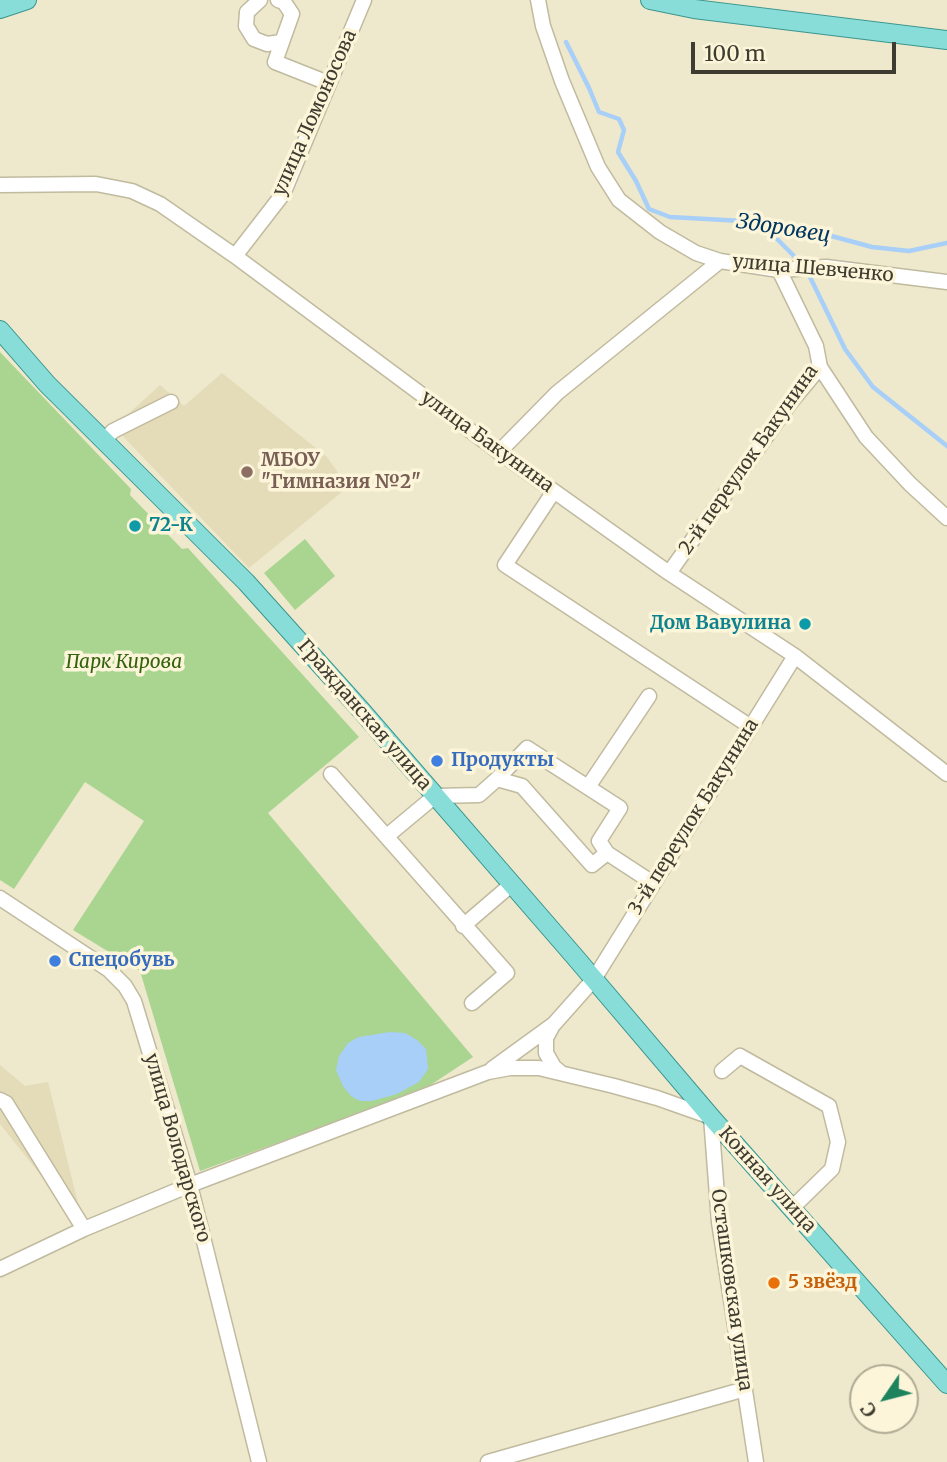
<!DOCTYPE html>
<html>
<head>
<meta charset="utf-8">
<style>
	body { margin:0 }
	#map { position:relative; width:947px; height:1462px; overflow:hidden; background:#eee8cc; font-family:Merriweather,serif }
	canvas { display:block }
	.north { position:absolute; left:849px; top:1364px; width:70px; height:70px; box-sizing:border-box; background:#fcf5d9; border:2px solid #b0ab95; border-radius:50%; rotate:235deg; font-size:19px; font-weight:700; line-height:28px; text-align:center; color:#3e3b30 }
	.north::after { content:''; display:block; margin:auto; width:24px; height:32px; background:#1c835d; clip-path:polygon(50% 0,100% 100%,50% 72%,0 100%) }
	.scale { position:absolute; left:691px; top:42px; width:205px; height:32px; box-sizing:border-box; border:4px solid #3e3b30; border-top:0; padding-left:9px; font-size:21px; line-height:24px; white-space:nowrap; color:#3e3b30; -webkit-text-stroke:5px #fcf5d9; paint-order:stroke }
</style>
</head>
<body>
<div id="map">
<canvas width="947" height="1462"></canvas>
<div class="north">С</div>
<div class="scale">100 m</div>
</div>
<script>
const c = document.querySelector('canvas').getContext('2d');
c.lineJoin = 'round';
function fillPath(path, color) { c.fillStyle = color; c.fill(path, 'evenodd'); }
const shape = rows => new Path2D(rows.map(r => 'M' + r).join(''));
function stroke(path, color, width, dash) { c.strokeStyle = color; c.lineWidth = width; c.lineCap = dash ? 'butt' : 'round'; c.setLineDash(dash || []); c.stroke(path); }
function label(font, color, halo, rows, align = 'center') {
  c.font = font + ' Merriweather,serif'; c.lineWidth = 7; c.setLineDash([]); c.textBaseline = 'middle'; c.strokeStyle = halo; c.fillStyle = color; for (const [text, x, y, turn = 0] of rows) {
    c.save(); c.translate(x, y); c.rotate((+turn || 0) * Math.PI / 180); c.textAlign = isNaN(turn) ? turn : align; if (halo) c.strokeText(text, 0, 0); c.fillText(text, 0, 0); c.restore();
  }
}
fillPath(shape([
	[222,373,327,457,348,487,249,568,114,427,160,385,184,406],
	[0,1065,25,1086,48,1082,79,1207,69,1211,0,1124]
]), '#e4dcb9');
fillPath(shape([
	[0,352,131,489,130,495,182,549,188,548,359,737,268,813,473,1057,423,1090,200,1171,140,971,73,930,144,821,85,782,14,889,0,880],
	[305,539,335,576,295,610,264,573]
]), '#a9d591');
fillPath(shape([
	[390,1032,405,1033,417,1040,426,1049,428,1069,419,1082,397,1094,372,1101,360,1101,351,1096,343,1086,336,1070,339,1056,348,1043,359,1037]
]), '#a7cff8');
stroke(shape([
	[566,42,589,88,599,112,619,119,624,130,618,152,636,181,649,209,670,217,760,222,780,233,813,231,872,247,909,251,947,243],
	[765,227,799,261],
	[810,277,845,349,873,387,947,446]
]), '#a7cff8', 4.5);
const minor = shape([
	[260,0,247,12,246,26,254,39,267,44,281,42],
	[278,0,284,2,292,14,275,62,328,83],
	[538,0,543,26,562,81,598,167,619,200,660,232,696,253,720,261,779,270,826,267,947,282],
	[0,185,96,184,132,191,160,204,235,256,499,452,669,573,795,656,947,774],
	[235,256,283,194,364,0],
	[779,270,816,346,820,367,866,437,910,484,947,518],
	[104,440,113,431,171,402],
	[499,452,557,393,720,261],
	[554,491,505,565,751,727],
	[669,573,790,403,820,367],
	[331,774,507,973,472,1003],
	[497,779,527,748,620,808,599,841,607,853],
	[588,787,649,696],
	[436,796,479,795,497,779,522,786,592,865,607,853,653,883],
	[387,836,435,796],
	[0,898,109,970,125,986,134,1001,190,1185,259,1462],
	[463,926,512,884],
	[553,1025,546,1038,546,1053,554,1067,560,1072],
	[492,1069,554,1024,594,979,795,656],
	[722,1071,740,1056,829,1106,838,1142,832,1169,792,1208],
	[0,1100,6,1103,84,1229],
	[0,1269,84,1229,190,1185,488,1072,510,1068,539,1068,614,1086,657,1098,711,1117,719,1222,756,1462],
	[488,1462,745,1389]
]);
const major = shape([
	[650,0,694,9,947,40],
	[0,9,27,0],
	[0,330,47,384,246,582,361,710,575,957,711,1117,947,1384]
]);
stroke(minor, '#c0ba9f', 17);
stroke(major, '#3a968e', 20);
stroke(minor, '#fff', 14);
stroke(major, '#88ddd9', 18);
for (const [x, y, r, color] of [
	[247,472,7,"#8d6e63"],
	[135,526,7,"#0f9aa8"],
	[805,624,7,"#0f9aa8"],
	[437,761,7,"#3f7fe0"],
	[55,961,7,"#3f7fe0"],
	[774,1283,7,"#e8710a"]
]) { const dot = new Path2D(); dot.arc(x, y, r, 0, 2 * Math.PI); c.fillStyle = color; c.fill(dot); stroke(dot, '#fcf5d9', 2.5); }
label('19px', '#3e3b30', '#fcf5d9', [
	["улица Ломоносова",315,113,-66],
	["улица Шевченко",813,269,5],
	["улица Бакунина",487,442,36],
	["2-й переулок Бакунина",749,460,-55],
	["Гражданская улица",364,715,49],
	["3-й переулок Бакунина",694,817,-58],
	["улица Володарского",177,1148,74],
	["Конная улица",767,1180,48],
	["Осташковская улица",731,1290,82]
]);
label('bold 19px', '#785e54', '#fcf5d9', [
	["МБОУ",261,461],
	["\"Гимназия №2\"",261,483]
], 'left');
label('bold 19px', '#0d838f', '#fcf5d9', [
	["72-К",149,526],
	["Дом Вавулина",791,624,"right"]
], 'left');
label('italic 19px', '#35620f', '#fcf5d9', [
	["Парк Кирова",124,663]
]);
label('bold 19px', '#366cbe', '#fcf5d9', [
	["Продукты",451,761],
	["Спецобувь",69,961]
], 'left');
label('bold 19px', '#c56008', '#fcf5d9', [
	["5 звёзд",788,1283]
], 'left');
label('italic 21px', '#013660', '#fcf5d9', [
	["Здоровец",783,229,9]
]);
</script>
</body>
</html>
